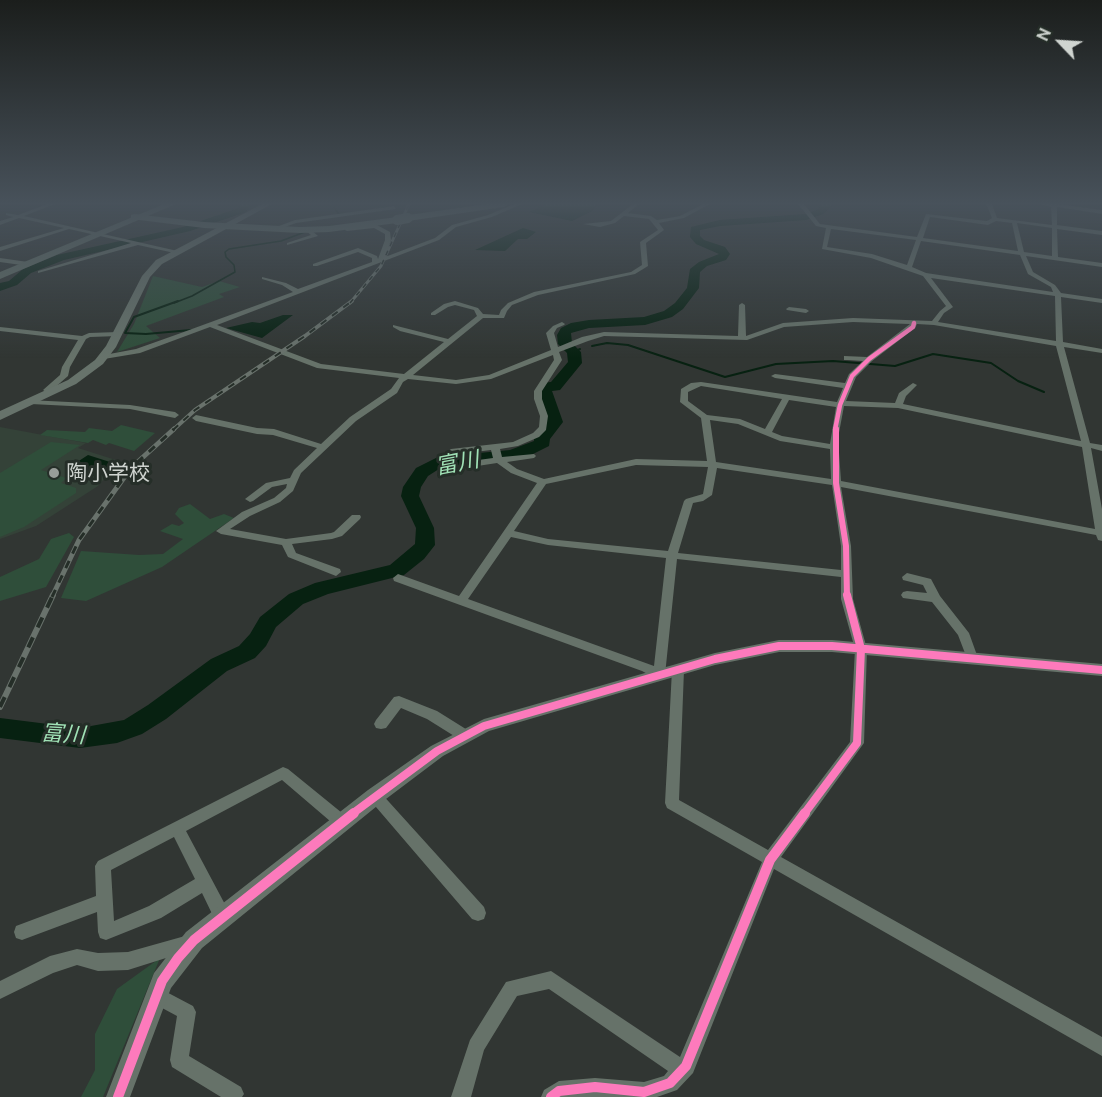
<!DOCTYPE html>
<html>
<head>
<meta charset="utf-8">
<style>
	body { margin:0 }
	#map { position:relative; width:1102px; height:1097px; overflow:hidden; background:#313633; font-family:Ubuntu,sans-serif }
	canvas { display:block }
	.north { position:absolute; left:1030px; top:12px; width:60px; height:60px; -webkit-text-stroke:4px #252e28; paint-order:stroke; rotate:295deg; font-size:16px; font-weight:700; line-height:24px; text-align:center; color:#cfd4d0 }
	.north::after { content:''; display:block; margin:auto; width:21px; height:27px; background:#cfd4d0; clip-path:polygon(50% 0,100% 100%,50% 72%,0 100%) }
</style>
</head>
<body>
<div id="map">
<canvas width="1102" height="1097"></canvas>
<div class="north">N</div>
</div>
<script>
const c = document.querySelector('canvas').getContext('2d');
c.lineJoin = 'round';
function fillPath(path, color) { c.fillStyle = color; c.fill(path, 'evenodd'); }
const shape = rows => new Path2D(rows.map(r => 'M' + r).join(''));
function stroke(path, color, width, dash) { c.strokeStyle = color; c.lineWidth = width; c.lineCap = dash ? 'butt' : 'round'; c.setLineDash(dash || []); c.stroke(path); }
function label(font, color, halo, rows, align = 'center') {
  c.font = font + ' Ubuntu,"Noto Sans JP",sans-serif'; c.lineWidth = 6; c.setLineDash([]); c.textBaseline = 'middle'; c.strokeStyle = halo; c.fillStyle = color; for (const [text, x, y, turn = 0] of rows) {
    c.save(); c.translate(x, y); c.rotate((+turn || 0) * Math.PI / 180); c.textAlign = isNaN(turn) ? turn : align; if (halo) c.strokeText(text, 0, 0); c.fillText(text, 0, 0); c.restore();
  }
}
fillPath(shape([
	[0,427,86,443,78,448,119,461,98,486,36,526,0,539]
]), '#344238');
fillPath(shape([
	[153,276,202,287,219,281,240,287,219,294,224,297,146,326,160,338,117,352,134,324],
	[121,425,155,433,134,451,109,443,106,445,93,440,88,443,40,435,47,430,85,432,89,428,112,431],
	[51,442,80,445,41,470,66,478,61,483,76,488,76,493,24,527,0,537,0,473],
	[190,504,210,519,224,514,234,518,162,567,86,601,61,598,81,551,139,555,163,554,183,539,160,531,172,524,179,526,184,523,175,514,179,508],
	[69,533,74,537,46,587,0,601,0,577,39,559,51,539],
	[160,958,103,1097,81,1097,95,1070,95,1034,117,989]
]), '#2f4e3a');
fillPath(shape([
	[547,204,597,204,592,211,572,221,529,212],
	[523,228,536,232,527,239,518,239,505,251,475,250],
	[283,315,293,315,262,338,226,328,252,322,260,323],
	[88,455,113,463,93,476,68,468]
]), '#072111');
stroke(shape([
	[331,204,340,215],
	[174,303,192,296,235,272,234,265,226,257,225,252,229,249,281,241,305,232]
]), '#072111', 1.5);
stroke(shape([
	[178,301,134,317,125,333,146,334,191,330],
	[592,346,607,343,628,345,725,377,776,364,833,361,895,366,933,354,991,363,1018,381,1044,392],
	[574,352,580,349]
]), '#072111', 2);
fillPath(shape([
	[240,204,250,204,246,212,190,231,64,260,31,273,17,285,0,291,0,283,9,281,23,269,57,255,183,227,239,208,240,204],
	[823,204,834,204,823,214,806,220,720,226,700,230,700,236,704,240,725,247,730,254,726,260,707,266,700,272,699,288,683,309,672,317,645,325,589,328,571,333,572,343,581,352,582,363,560,390,552,391,563,422,550,439,549,446,529,456,510,460,442,467,428,476,421,487,419,496,434,528,435,545,424,559,404,575,328,594,303,604,276,627,266,646,255,658,227,671,166,719,142,734,117,743,80,748,0,738,0,718,80,728,124,720,148,705,211,659,239,646,250,634,260,617,289,594,315,583,390,565,415,544,416,528,401,496,403,487,416,468,438,457,510,450,534,441,534,438,547,422,537,390,541,383,551,382,568,362,567,353,558,344,557,335,561,328,571,323,589,320,644,317,664,311,675,303,687,288,690,269,699,262,719,254,696,244,690,237,691,227,720,220,805,214,817,210,823,204]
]), '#072111');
fillPath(shape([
	[47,204,55,204,24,216,182,252,179,254,138,245,38,273,38,271,131,243,69,229,0,251,0,247,64,228,19,218,0,225,0,221,13,217,6,215,6,213,18,215,47,204],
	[514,204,522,204,492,217,456,227,439,240,217,325,321,364,404,374,444,342,400,331,393,327,393,325,448,339,477,316,474,310,455,305,448,307,435,315,431,315,431,313,444,304,455,301,478,308,483,314,499,315,501,310,508,303,534,292,631,272,642,265,640,242,658,230,649,219,624,216,615,223,600,227,583,224,611,221,633,204,639,204,628,213,651,216,657,220,680,216,703,204,710,204,684,218,659,223,664,230,646,243,648,266,635,274,538,295,512,305,507,311,504,318,483,318,413,375,456,380,489,375,551,350,546,333,553,326,562,322,565,324,564,325,557,328,554,333,558,347,582,337,604,332,738,336,739,305,742,303,745,305,746,336,783,323,853,318,932,321,940,311,946,306,923,276,871,258,822,249,826,228,816,226,798,204,804,204,820,224,917,237,926,214,987,221,992,218,986,204,992,204,997,218,1052,225,1051,207,1040,204,1057,204,1102,210,1102,214,1057,207,1057,225,1102,231,1102,235,1057,229,1058,257,1102,263,1102,267,1026,256,1033,272,1055,285,1061,293,1102,299,1102,303,1061,297,1063,342,1102,349,1102,353,1064,347,1090,443,1102,445,1102,451,1091,448,1102,509,1102,541,1098,540,1096,535,841,487,851,546,853,599,867,649,864,743,781,857,1102,1037,1102,1056,774,869,693,1073,677,1090,657,1097,541,1097,544,1090,559,1081,595,1078,644,1082,664,1076,668,1071,549,989,517,996,484,1050,471,1097,451,1097,470,1040,506,982,551,971,680,1057,762,862,667,808,665,803,672,670,674,667,678,665,682,667,684,670,679,800,768,850,850,742,855,649,841,599,841,577,677,559,665,675,663,678,659,680,642,671,394,581,393,578,398,574,459,596,537,483,511,473,497,463,471,467,466,464,471,461,493,458,491,450,451,455,447,452,451,449,513,442,533,433,539,427,540,416,534,399,534,391,554,360,553,355,491,379,456,384,408,379,403,382,397,393,356,421,301,473,293,491,280,502,250,516,230,529,286,539,331,533,334,532,352,515,360,515,361,517,360,519,342,536,332,539,292,544,296,553,340,569,341,572,336,576,288,557,282,545,221,534,216,531,242,512,274,498,286,488,287,484,272,487,253,501,250,502,245,499,266,483,290,478,294,470,317,448,273,435,257,434,196,421,192,418,196,415,257,428,274,429,321,444,350,417,391,389,399,378,317,368,210,327,140,353,104,359,100,357,104,355,136,349,181,333,293,292,282,285,262,279,262,277,286,283,298,289,372,262,372,258,358,252,317,266,313,266,313,264,358,248,377,256,378,259,385,240,385,234,374,228,347,231,345,230,345,228,375,224,390,232,391,240,385,257,435,238,452,225,488,215,514,204],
	[930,217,988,225,996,221,1012,223,1018,251,923,238,930,217],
	[1017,223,1052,228,1052,256,1024,252,1017,223],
	[831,229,916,240,907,265,872,254,827,247,831,229],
	[921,241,1020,255,1028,274,1051,287,1053,292,926,273,912,267,921,241],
	[931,278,1055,296,1056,341,938,322,944,313,953,307,931,278],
	[853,322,910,324,867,357,844,356,844,360,847,360,863,361,849,374,845,383,775,374,771,376,775,378,843,388,837,402,701,382,691,383,681,389,680,402,701,418,707,461,636,459,544,479,517,469,507,462,534,458,536,456,534,454,502,457,500,449,518,446,539,437,546,430,548,416,542,399,542,391,562,360,559,352,588,341,604,336,747,340,784,327,853,322],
	[917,324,934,325,1056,346,1081,441,903,404,906,396,917,385,913,383,899,393,895,403,846,401,856,377,872,361,915,328,917,324],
	[701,386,782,399,765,429,740,419,707,415,688,401,688,392,701,386],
	[789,400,836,407,830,444,782,436,772,432,789,400],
	[844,406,898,408,1082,447,1095,529,841,481,838,438,844,406],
	[710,420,738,424,780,441,830,449,831,479,716,462,710,420],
	[636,465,708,467,703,494,686,499,684,501,668,551,548,539,514,531,546,484,636,465],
	[717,468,832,485,841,546,841,570,678,553,693,503,703,501,712,495,717,468],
	[511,537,548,545,666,558,654,666,468,599,511,537],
	[394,206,396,209,296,223,274,231,271,229,295,220,394,206],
	[306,229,310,229,318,236,287,245,287,243,311,235,306,231,306,229],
	[789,307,806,309,809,311,806,313,787,310,786,309,789,307],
	[0,327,82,336,89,333,118,332,122,334,118,336,90,337,86,339,70,367,68,376,52,390,54,393,50,395,43,390,60,375,62,367,78,340,0,331,0,327],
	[28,400,130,405,175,412,179,415,175,418,130,409,31,404,28,404,28,400],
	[907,573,931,579,940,596,969,633,978,658,976,661,972,663,968,661,958,635,932,602,903,598,901,595,903,592,907,591,927,593,923,585,903,580,902,577,907,573],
	[399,696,437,711,469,731,471,735,469,739,464,741,459,739,427,719,401,708,386,728,381,729,376,728,374,724,376,720,394,697,399,696],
	[283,767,288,769,347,817,349,822,347,827,342,829,337,827,282,780,186,831,228,910,230,916,228,922,222,924,216,922,202,893,161,918,106,940,100,938,98,932,97,912,22,940,16,938,14,932,16,926,96,896,95,866,98,861,283,767],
	[174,837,195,879,149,906,114,921,111,870,174,837],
	[375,790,380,792,484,907,486,913,484,919,478,921,472,919,370,800,368,796,370,792,375,790],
	[185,936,191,938,193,944,191,950,185,952,128,970,98,971,77,965,53,973,0,999,0,981,50,956,77,949,98,953,128,952,185,936],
	[157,987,193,1006,196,1012,189,1056,241,1087,244,1094,242,1097,221,1097,172,1067,170,1060,177,1016,151,1002,148,996,151,990,157,987]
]), '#667269');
fillPath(shape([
	[0,258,28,262,32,264,28,266,0,262,0,258],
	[779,640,832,640,1102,664,1102,676,832,652,779,652,715,665,489,731,443,756,382,802,202,948,171,988,130,1097,106,1097,154,973,186,932,368,790,431,746,484,719,715,653,779,640]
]), '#667269');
fillPath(shape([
	[262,204,272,204,162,264,150,277,116,347,103,364,76,384,0,420,0,411,68,380,95,360,106,346,142,276,156,260,262,204]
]), '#67736b');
fillPath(shape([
	[486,204,508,204,504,207,408,221,403,218,408,215,486,204],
	[134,214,204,222,300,227,329,226,397,217,402,220,397,223,329,232,300,233,204,228,131,219,131,215,134,214]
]), '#647269');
fillPath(shape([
	[164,204,176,204,0,279,0,272,164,204]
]), '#627067');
const railFar3 = shape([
	[350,303,381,266,409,204]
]);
const railFar2 = shape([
	[173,430,195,410,305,336,352,301]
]);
const railFar1 = shape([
	[52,597,79,540,131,468,174,429]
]);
const rail = shape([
	[0,707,53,595]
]);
stroke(railFar3, '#69726c', 3);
stroke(railFar2, '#69726c', 4);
stroke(railFar1, '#69726c', 5);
stroke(rail, '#69726c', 6);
stroke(railFar3, '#252e28', 1.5, [5]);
stroke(railFar2, '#252e28', 2, [7]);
stroke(railFar1, '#252e28', 3, [8]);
stroke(rail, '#252e28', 4, [11]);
stroke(shape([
	[397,220,408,218]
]), '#647269', 10);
stroke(shape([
	[835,430,840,405,852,376,869,359,913,327,914,323]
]), '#fd7abc', 4.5);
stroke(shape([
	[836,429,836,483,846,546,847,597]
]), '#fd7abc', 6);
stroke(shape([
	[352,814,437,751,484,726,715,659,779,646,832,646,1102,670],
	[804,814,857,743,861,649,847,595]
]), '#fd7abc', 8);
stroke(shape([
	[118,1097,162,981,178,958,194,940,354,813],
	[551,1097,559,1091,595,1087,644,1092,670,1083,686,1066,770,860,805,813]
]), '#fd7abc', 10);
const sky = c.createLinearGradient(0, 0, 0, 358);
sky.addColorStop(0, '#1b1e1c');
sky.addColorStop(0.57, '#48525b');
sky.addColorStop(1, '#48525b00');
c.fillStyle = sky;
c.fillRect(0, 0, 1102, 358);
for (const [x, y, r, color] of [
	[54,473,6,"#989d99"]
]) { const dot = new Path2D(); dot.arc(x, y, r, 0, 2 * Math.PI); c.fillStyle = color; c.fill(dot); stroke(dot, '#252e28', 2); }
label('21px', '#cfd4d0', '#252e28', [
	["陶小学校",66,473]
], 'left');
label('italic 22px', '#a0e2b6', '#252e28', [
	["富川",457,463,-11],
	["富川",63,734,4]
]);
</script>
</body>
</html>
